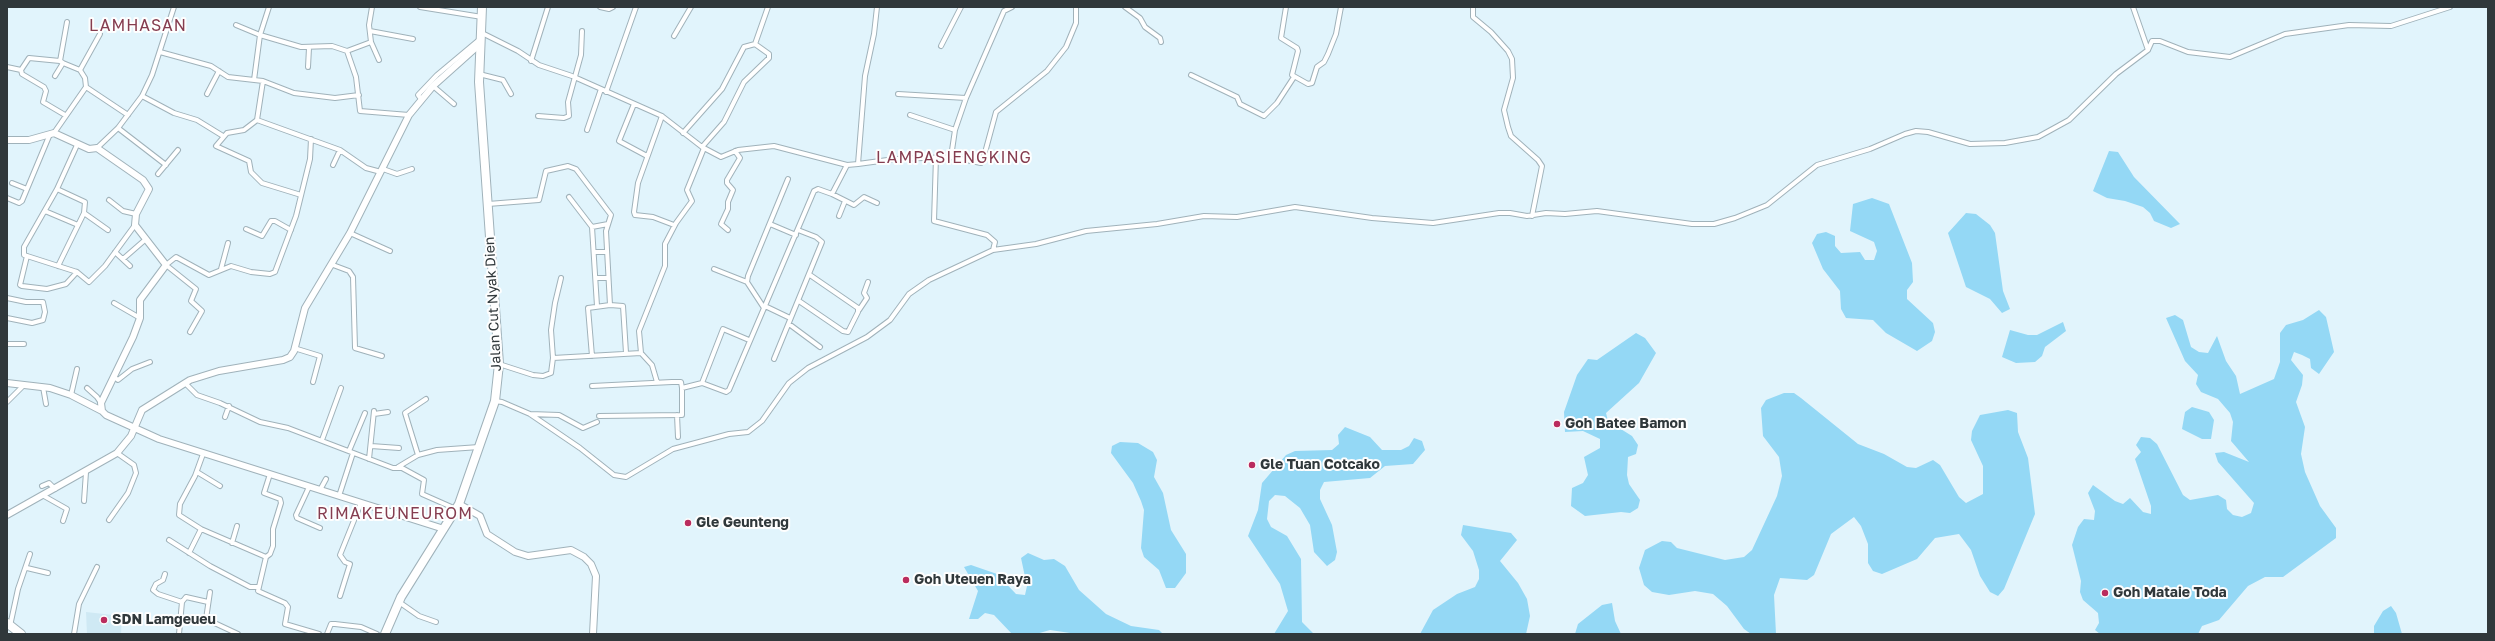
<!DOCTYPE html>
<html>
<head>
<meta charset="utf-8">
<style>
	body { margin:0 }
	#map { position:relative; width:2495px; height:641px; overflow:hidden; background:#e1f4fc; font-family:"Golos Text",sans-serif }
	canvas { display:block }
	.frame { position:absolute; inset:0; border:8px solid #30383b; pointer-events:none }
</style>
</head>
<body>
<div id="map">
<canvas width="2495" height="641"></canvas>
<div class="frame"></div>
</div>
<script>
const c = document.querySelector('canvas').getContext('2d');
c.lineJoin = 'round';
function fillPath(path, color) { c.fillStyle = color; c.fill(path, 'evenodd'); }
const shape = rows => new Path2D(rows.map(r => 'M' + r).join(''));
function stroke(path, color, width, dash) { c.strokeStyle = color; c.lineWidth = width; c.lineCap = dash ? 'butt' : 'round'; c.setLineDash(dash || []); c.stroke(path); }
function label(font, color, halo, rows, align = 'center') {
  c.font = font + ' "Golos Text",sans-serif'; c.lineWidth = 4; c.setLineDash([]); c.textBaseline = 'middle'; c.strokeStyle = halo; c.fillStyle = color; for (const [text, x, y, turn = 0] of rows) {
    c.save(); c.translate(x, y); c.rotate((+turn || 0) * Math.PI / 180); c.textAlign = isNaN(turn) ? turn : align; if (halo) c.strokeText(text, 0, 0); c.fillText(text, 0, 0); c.restore();
  }
}
fillPath(shape([
	[86,612,122,616,121,634,87,634]
]), '#cfe9f4');
fillPath(shape([
	[2109,151,2118,152,2134,177,2180,224,2171,228,2154,221,2150,213,2143,207,2125,201,2107,198,2093,191],
	[1872,198,1889,204,1912,263,1913,282,1907,290,1907,299,1933,323,1935,332,1932,341,1917,351,1886,333,1873,320,1846,318,1841,309,1840,291,1823,269,1812,243,1817,234,1826,232,1835,236,1835,246,1841,253,1860,252,1865,260,1874,260,1877,251,1874,242,1850,231,1853,204],
	[1966,213,1976,214,1990,225,1995,233,2003,291,2010,309,2002,313,1990,299,1966,287,1948,233],
	[2319,310,2326,317,2334,352,2319,374,2311,368,2310,359,2302,355,2294,352,2291,360,2303,375,2302,385,2296,402,2305,427,2301,454,2305,472,2320,506,2336,528,2336,538,2283,577,2265,577,2248,586,2219,620,2202,626,2198,634,2100,634,2095,630,2099,623,2098,613,2083,600,2080,592,2081,581,2072,545,2078,527,2084,519,2094,520,2095,511,2088,493,2093,485,2115,501,2123,504,2130,498,2143,512,2151,514,2151,506,2135,459,2141,452,2136,445,2141,437,2150,438,2157,444,2183,495,2190,500,2218,495,2226,500,2227,509,2233,515,2242,517,2251,513,2254,503,2218,462,2215,453,2224,452,2249,462,2231,441,2233,422,2230,413,2218,399,2201,392,2196,384,2198,375,2185,361,2166,318,2175,315,2183,320,2191,347,2199,352,2208,353,2217,336,2226,361,2236,376,2240,394,2274,379,2280,362,2280,333,2286,325,2303,320],
	[2063,322,2066,331,2045,347,2042,356,2035,362,2016,363,2002,357,2010,330,2028,335,2037,335],
	[1636,333,1645,338,1656,353,1639,383,1606,413,1608,421,1632,436,1638,445,1636,454,1628,457,1627,475,1629,484,1640,500,1638,508,1630,513,1621,512,1585,516,1571,506,1572,488,1583,483,1588,475,1584,457,1600,448,1600,439,1583,431,1565,432,1564,412,1577,375,1588,359,1597,360],
	[1784,393,1794,393,1801,398,1858,444,1884,454,1907,467,1916,468,1933,460,1940,465,1959,497,1966,503,1983,494,1983,466,1971,440,1972,431,1980,415,2008,410,2017,413,2018,432,2028,458,2035,514,2004,589,1998,596,1990,592,1980,576,1971,550,1959,534,1935,538,1917,559,1882,574,1873,571,1868,563,1868,544,1861,526,1854,517,1831,534,1814,575,1807,580,1780,578,1774,595,1776,634,1751,634,1744,629,1727,606,1713,594,1695,591,1669,595,1652,592,1644,585,1639,568,1645,550,1662,541,1671,542,1677,548,1725,560,1744,557,1752,550,1777,496,1782,476,1779,457,1763,436,1761,408,1766,400],
	[2192,407,2209,412,2214,420,2211,439,2202,439,2182,429,2185,412],
	[1345,427,1370,437,1382,450,1401,450,1409,446,1414,438,1422,441,1425,450,1413,464,1385,466,1370,478,1324,482,1320,490,1320,499,1332,525,1337,552,1335,560,1327,566,1314,552,1310,525,1300,508,1285,496,1275,495,1269,501,1267,519,1271,527,1287,536,1301,559,1302,622,1314,634,1274,634,1288,611,1280,584,1248,536,1258,510,1262,483,1286,455,1295,451,1332,450,1339,444,1338,435],
	[1120,442,1138,443,1153,452,1157,460,1154,477,1163,493,1171,530,1186,554,1186,573,1175,588,1166,588,1159,570,1144,557,1141,548,1144,510,1141,501,1133,483,1111,453,1112,446],
	[1463,525,1511,533,1517,540,1500,561,1518,583,1527,599,1530,616,1526,634,1420,634,1433,610,1457,594,1475,587,1479,579,1479,570,1473,551,1461,535],
	[1028,553,1044,560,1054,559,1065,566,1079,590,1106,614,1131,626,1159,630,1163,634,1077,634,1050,630,1036,634,1012,634,994,615,985,613,978,619,969,619,978,591,964,567,971,565,997,574,1016,594,1025,595,1027,586,1021,558],
	[1612,603,1615,621,1621,634,1575,634,1578,624,1602,605],
	[2391,606,2396,613,2402,634,2374,634,2374,626,2383,611]
]), '#94d8f5');
const street = shape([
	[420,7,482,17],
	[600,7,609,9,613,7],
	[877,7,874,34,865,76,858,164,895,159,951,157,981,163,983,160,996,112,1047,71,1066,47,1076,23,1076,7],
	[1125,7,1140,18,1145,27,1160,38,1161,42],
	[1286,7,1281,38,1297,48,1298,51,1292,75,1308,84,1312,83,1317,67,1324,62,1328,54,1336,34,1341,7],
	[1473,7,1473,17,1491,32,1508,51,1512,59,1513,78,1504,110,1508,127,1511,136,1538,160,1542,166,1532,216],
	[2133,7,2148,50],
	[236,25,260,35,301,47,332,46,347,51,371,42,369,25,372,7],
	[370,31,413,39],
	[480,32,518,51,539,65,572,76,662,116,702,147,721,157,738,150,774,146,847,165,858,164],
	[674,36,691,7],
	[371,42,379,60],
	[941,46,961,7],
	[347,51,356,77,360,111,409,115],
	[160,52,211,66,228,77,263,81,294,93,335,98,359,95],
	[531,61,548,7],
	[63,63,80,70],
	[7,67,21,70,22,74,44,87,46,91,43,102,65,115],
	[308,67,309,48],
	[21,70,29,58,60,61],
	[479,74,503,80,511,94],
	[1191,75,1237,97,1240,104,1264,116,1277,103,1294,77],
	[55,76,63,63,60,61,67,22],
	[254,80,260,35,269,7],
	[263,81,257,120,340,150,366,168,381,172],
	[433,86,454,104],
	[86,87,128,115],
	[606,92,636,7],
	[207,94,219,71],
	[898,94,966,98],
	[142,96,174,113,197,120,223,136],
	[421,99,418,95,437,75,480,39],
	[634,104,619,141,647,156],
	[910,115,955,130],
	[538,116,564,118,569,116,568,102,581,55,582,31],
	[662,116,638,183,634,212,635,215,653,217,674,225],
	[257,120,244,130,227,133,216,146,249,161,251,172,262,183,301,195],
	[118,128,166,165],
	[587,130,601,89],
	[54,133,86,87,85,78,80,70,100,34],
	[683,133,722,89,744,47,755,44],
	[77,145,57,189,24,247,24,255,77,272,89,282,105,266,135,225],
	[702,147,724,122,744,82,769,58,769,54,755,44,768,7],
	[97,148,118,128,142,96,152,75,174,7],
	[936,157,934,221,987,235,995,242,993,250],
	[951,157,955,130,966,98,1004,11,1012,7],
	[333,165,340,150],
	[383,169,397,174,412,169],
	[158,174,178,150],
	[12,183,27,189],
	[57,189,85,202,84,213,108,230],
	[832,194,854,205,864,197,877,203],
	[569,197,592,227,597,306],
	[7,198,19,203,22,201,50,134],
	[109,200,123,211,136,214],
	[488,204,539,200,546,171,568,166,576,169,611,215,606,231,610,305],
	[45,211,78,225],
	[839,216,845,201],
	[770,224,796,235],
	[592,227,608,224],
	[246,229,262,236,271,221,275,221,291,230],
	[728,230,721,224,728,209,728,202,733,190,727,183,727,180,740,158,735,151],
	[350,233,390,251],
	[115,252,130,266],
	[594,252,606,252],
	[27,256,20,285,22,286,47,289,66,284,77,272],
	[123,259,146,239],
	[333,265,349,271,353,277,355,348,382,356],
	[58,266,84,213],
	[221,269,228,243],
	[714,269,747,282],
	[596,278,607,278],
	[7,298,26,302,43,302,45,312,43,320,32,323,7,318],
	[799,301,843,331,848,332,858,312,858,308,810,275],
	[114,303,140,318],
	[765,306,790,318],
	[764,308,747,282,748,276,788,179],
	[859,310,867,298,864,293,868,282],
	[789,324,820,347],
	[190,332,202,311,191,301,196,289,166,265,176,257,209,275,231,266,251,272,270,274,275,272,296,216,310,159,311,139],
	[7,344,24,344],
	[294,348,320,356,313,382],
	[641,353,639,331,665,266,665,244,676,223,692,201,687,190,704,148],
	[592,356,588,308,610,305,623,306,626,353],
	[553,358,551,330,555,303,561,278],
	[774,359,822,242,816,237,798,230],
	[499,364,533,375,543,376,551,373,553,358,641,353,652,365,657,382],
	[114,377,118,380,132,369,150,362],
	[185,383,197,395,220,403,260,422,288,428,393,468,402,468,424,480,422,494,456,509],
	[702,383,726,392,729,390,814,191,818,189,832,194,847,165],
	[592,386,672,382,681,382,682,388],
	[43,387,46,404],
	[87,388,97,397,101,403],
	[71,395,77,369],
	[495,401,502,402,530,414,580,448,614,475,626,477,673,449,729,434,748,432,762,421,789,383,808,368,867,337,890,320,909,294,929,280,993,250,1036,244,1086,231,1157,224,1204,216,1237,217,1295,207,1372,218,1433,223,1499,213,1510,213,1527,216,1546,213,1565,214,1597,211,1692,224,1714,224,1735,218,1767,205,1817,165,1870,149,1905,134,1916,131,1928,132,1970,144,2005,143,2038,137,2069,120,2116,74,2148,50,2152,41,2160,41,2188,52,2230,57,2285,34,2349,25,2391,26,2450,7],
	[7,402,23,386],
	[374,414,388,412],
	[530,414,559,415,583,428,597,422],
	[677,415,678,437],
	[599,416,682,415,682,388,702,383,723,329,749,340],
	[225,417,229,406],
	[322,440,341,388],
	[371,446,399,448],
	[349,451,365,413],
	[203,454,195,476,180,504,179,515,201,529,266,557,258,591,285,603,288,607,285,624,319,634],
	[418,455,405,413,426,399],
	[369,459,374,411],
	[398,467,418,455,437,450,479,447],
	[197,472,220,486],
	[42,486,49,483,55,489],
	[309,487,296,515,297,518,320,528],
	[320,490,326,479],
	[44,496,67,509,63,521],
	[339,496,353,453],
	[84,501,86,472],
	[109,520,128,493,136,473,134,465,117,453],
	[169,540,210,566,250,587,258,587],
	[232,543,237,526],
	[189,553,201,529],
	[266,557,270,554,273,546,273,529,281,503,280,499,264,493,270,474],
	[27,568,48,573],
	[165,574,163,580,156,584,153,590,158,594,182,602,179,634],
	[210,592,206,619,238,634],
	[340,596,350,564,345,562,340,555,361,503],
	[182,602,186,597,208,602],
	[399,602,419,616,436,622],
	[10,626,18,589,30,554],
	[74,634,79,604,97,567],
	[327,634,331,624,335,624,361,627,377,634]
]);
const secondary = shape([
	[7,140,29,140,54,133,89,149,97,148,143,180,149,189,136,214,135,225,166,265,140,300,140,318,133,337,101,403,102,411,106,415,159,439,444,529],
	[7,383,50,388,71,395,102,411],
	[459,504,480,516,487,534,515,552,528,556,571,550,584,557,591,564,596,576,593,634],
	[7,515,117,453,131,436,142,410,190,380,219,371,283,360,290,357,294,351,305,308,350,233,409,115,433,86,480,44]
]);
const highway = shape([
	[7,623,21,634],
	[385,634,401,597,459,504,495,401,499,364,479,82,482,7]
]);
stroke(street, '#a0b2ba', 6);
stroke(secondary, '#a0b2ba', 8);
stroke(highway, '#a0b2ba', 10);
stroke(street, '#fff', 4);
stroke(secondary, '#fff', 6);
stroke(highway, '#fff', 8);
for (const [x, y, r, color] of [
	[1557,424,4,"#ba2c5e"],
	[1252,465,4,"#ba2c5e"],
	[688,523,4,"#ba2c5e"],
	[906,580,4,"#ba2c5e"],
	[2105,593,4,"#ba2c5e"],
	[104,620,4,"#ba2c5e"]
]) { const dot = new Path2D(); dot.arc(x, y, r, 0, 2 * Math.PI); c.fillStyle = color; c.fill(dot); stroke(dot, '#fefefe', 1.5); }
label('14px', '#30383b', '#fefefe', [
	["Jalan Cut Nyak Dien",493,304,-93]
]);
label('bold 14px', '#30383b', '#fefefe', [
	["Goh Batee Bamon",1565,424],
	["Gle Tuan Cotcako",1260,465],
	["Gle Geunteng",696,523],
	["Goh Uteuen Raya",914,580],
	["Goh Mataie Toda",2113,593],
	["SDN Lamgeueu",112,620]
], 'left');
c.letterSpacing = '1px';
label('16px', '#853d50', '#fefefe', [
	["LAMHASAN",138,26],
	["LAMPASIENGKING",954,158],
	["RIMAKEUNEUROM",395,514]
]);
c.letterSpacing = '0px';
</script>
</body>
</html>
